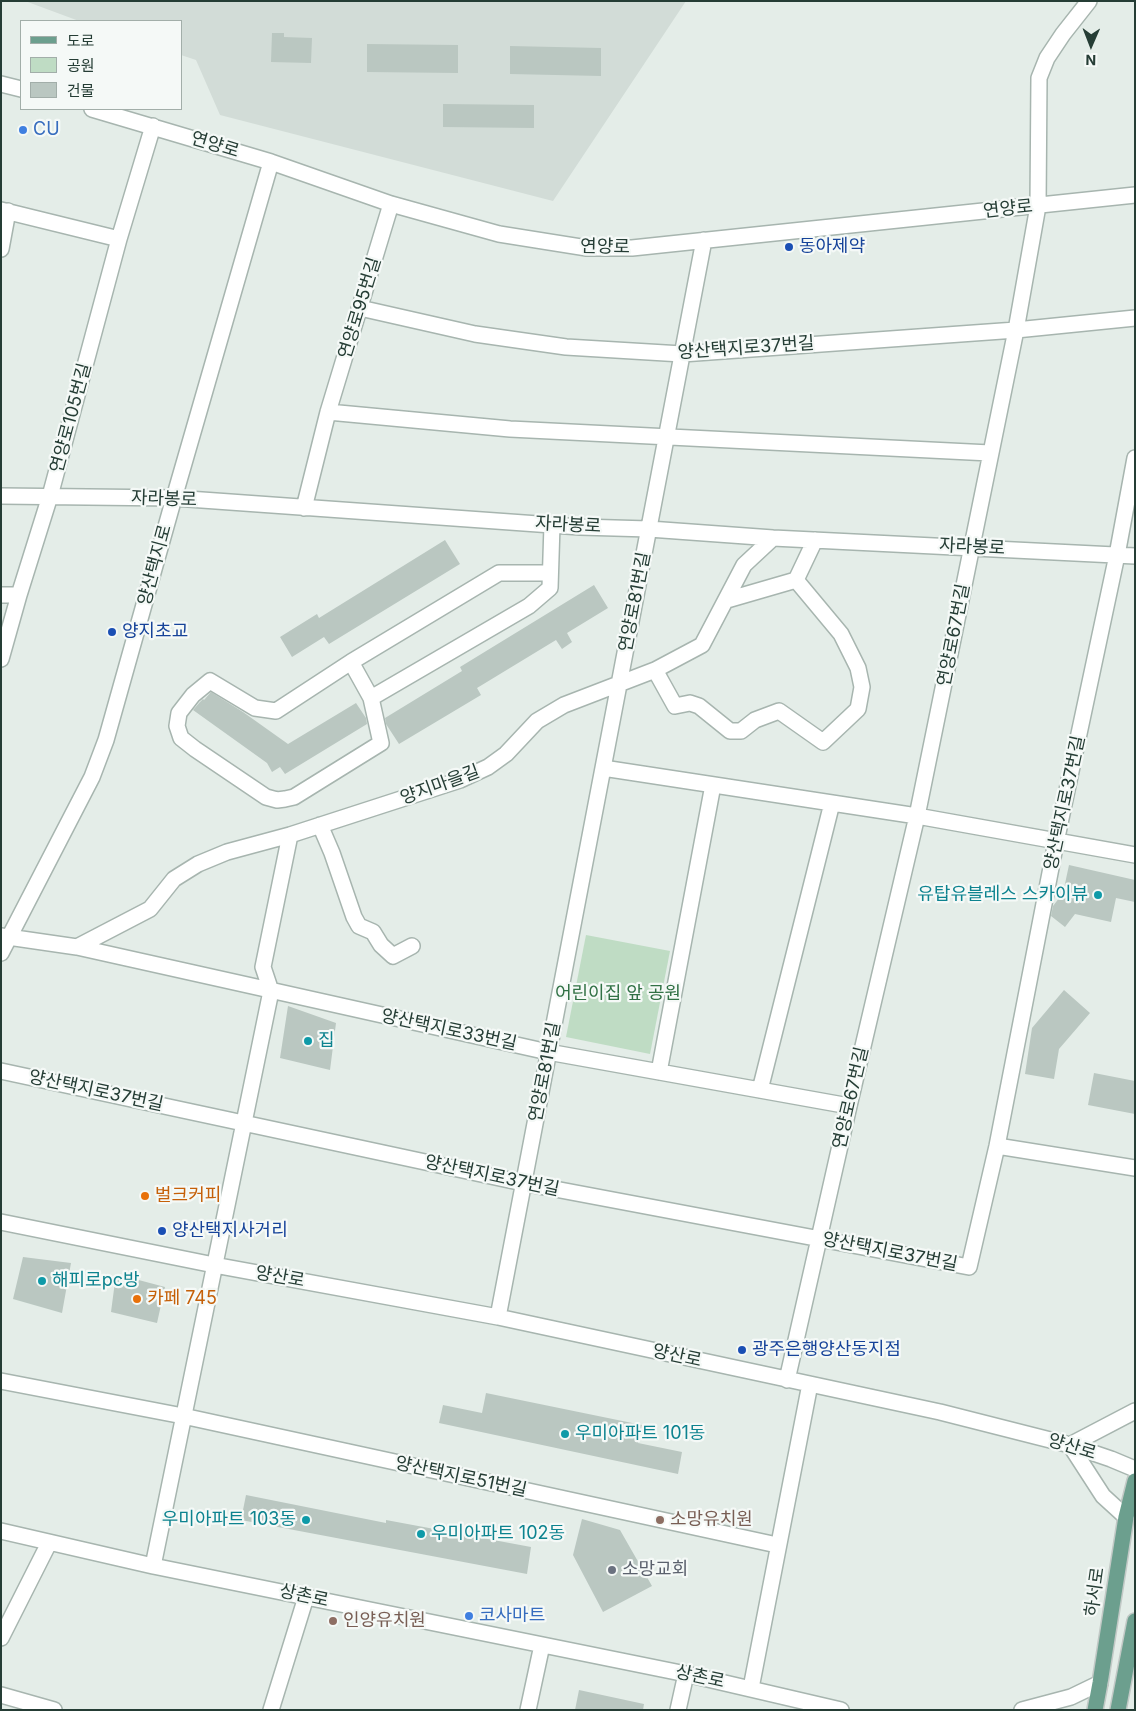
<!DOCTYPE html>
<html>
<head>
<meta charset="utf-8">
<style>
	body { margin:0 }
	#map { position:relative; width:1136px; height:1711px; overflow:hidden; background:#e4ede8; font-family:Inter,"Noto Sans KR",sans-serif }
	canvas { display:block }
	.frame { position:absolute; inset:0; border:2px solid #253d35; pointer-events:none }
	.legend { position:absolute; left:20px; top:20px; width:162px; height:90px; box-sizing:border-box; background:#f5f9f7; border:1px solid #a2aea9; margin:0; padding:6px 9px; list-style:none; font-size:15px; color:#253d35 }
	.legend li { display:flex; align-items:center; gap:10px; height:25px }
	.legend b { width:25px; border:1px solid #a2aea9 }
	.north { position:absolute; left:1066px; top:20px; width:50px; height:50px; -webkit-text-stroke:4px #f5f9f7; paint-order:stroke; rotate:181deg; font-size:14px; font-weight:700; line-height:20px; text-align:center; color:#253d35 }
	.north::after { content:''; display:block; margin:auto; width:18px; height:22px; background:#253d35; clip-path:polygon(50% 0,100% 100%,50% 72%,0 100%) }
</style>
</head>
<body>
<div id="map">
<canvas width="1136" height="1711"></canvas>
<div class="frame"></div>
<ul class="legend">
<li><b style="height:6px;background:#6c9f8e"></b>도로</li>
<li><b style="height:14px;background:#bfdcc4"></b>공원</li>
<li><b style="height:14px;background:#bac7c1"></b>건물</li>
</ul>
<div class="north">N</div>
</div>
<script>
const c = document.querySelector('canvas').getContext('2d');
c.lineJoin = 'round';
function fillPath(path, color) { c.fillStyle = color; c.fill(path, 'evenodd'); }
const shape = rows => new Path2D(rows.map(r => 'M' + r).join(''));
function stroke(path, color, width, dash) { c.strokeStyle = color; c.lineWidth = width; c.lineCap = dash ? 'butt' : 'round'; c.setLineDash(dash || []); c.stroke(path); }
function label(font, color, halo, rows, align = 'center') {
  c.font = font + ' Inter,"Noto Sans KR",sans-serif'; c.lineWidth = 4.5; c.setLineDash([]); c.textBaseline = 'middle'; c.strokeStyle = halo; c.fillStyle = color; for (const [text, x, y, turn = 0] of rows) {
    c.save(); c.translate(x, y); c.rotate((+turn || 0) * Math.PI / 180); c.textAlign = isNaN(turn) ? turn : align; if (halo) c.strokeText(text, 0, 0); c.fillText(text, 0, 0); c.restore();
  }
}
fillPath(shape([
	[25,1,686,1,553,201,220,115,196,60,181,55,181,21,79,21]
]), '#d2dcd7');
fillPath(shape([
	[586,935,670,951,650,1054,566,1037]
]), '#bfdcc4');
fillPath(shape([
	[272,33,284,33,284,37,312,38,311,63,271,62],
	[367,44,458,45,458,73,367,72],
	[510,46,601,48,601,76,510,74],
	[443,104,534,105,534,128,443,127],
	[445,540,460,564,329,644,324,637,292,657,280,637,317,614,319,618],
	[594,585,608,608,567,633,572,642,562,649,556,640,477,688,481,695,399,744,386,724,385,718,462,671,460,667],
	[211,692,243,712,288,744,356,703,366,718,367,724,285,774,280,767,272,772,267,763,193,710,200,702,203,699,204,700],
	[1069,865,1135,880,1135,902,1116,898,1111,922,1075,914,1065,927,1051,916,1053,906,1063,893],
	[1064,990,1090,1013,1059,1049,1054,1079,1025,1074,1032,1028],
	[288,1006,336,1023,330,1070,280,1058],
	[1094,1073,1135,1081,1135,1114,1088,1105],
	[23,1257,71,1263,62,1313,13,1299],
	[116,1274,165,1287,157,1323,111,1312],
	[486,1393,642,1425,638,1443,682,1452,678,1474,439,1423,443,1405,482,1413],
	[246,1495,386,1523,386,1520,531,1547,527,1574,241,1520],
	[582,1519,620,1530,652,1586,603,1612,573,1555],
	[579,1690,644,1704,643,1710,575,1710]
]), '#bac7c1');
const minor = shape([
	[1,84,21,89],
	[92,109,271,162,391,204,499,234,587,248,632,248,1135,195],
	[1,210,119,239],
	[1,249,8,211],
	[360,308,475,334,566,347,682,354,1016,330,1135,318],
	[328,412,510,429,990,453],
	[1,496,174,498,580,527,649,529,773,538,1135,556],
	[304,508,328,412,391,204],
	[1,595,19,595],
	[727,600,796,580,815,540],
	[1,659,19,595,50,496,119,239,153,126],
	[351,662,371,698,529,606,550,588,552,525],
	[655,670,675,706,690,703,699,706,730,731,741,731,755,720,779,711,823,742,858,709,862,687,858,668,841,634,796,580],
	[371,698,381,743,294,797,285,799,277,800,266,797,195,749,181,738,177,726,179,713,193,695,210,681,255,708,276,711,351,662,499,573,550,573],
	[603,768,917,816,1135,855],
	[320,825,332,853,354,917,359,926,373,932,381,945,393,956,412,946],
	[1,936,77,947,548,1052,849,1106],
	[77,947,150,909,174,879,198,864,227,852,290,835,460,780,488,767,506,754,537,721,564,705,655,670,702,645,744,565,773,538],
	[1,953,92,777,106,740,174,498,271,162],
	[1,1071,523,1183,969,1267,997,1146,1056,842,1117,555,1135,458],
	[659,1072,713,785],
	[760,1090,832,803],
	[997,1146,1135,1168],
	[1,1222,214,1265,498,1317,940,1412,1070,1445,1111,1459,1135,1469],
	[498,1317,704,240],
	[787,1380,849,1106,917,816,1016,330,1038,206,1039,78,1047,58,1063,34,1089,1],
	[1,1381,183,1416,777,1545],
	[1126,1517,1103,1496,1070,1445,1135,1411],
	[1,1531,153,1566,686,1674,841,1710],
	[153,1566,271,991,263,967,290,835],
	[1,1638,49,1543],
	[751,1688,810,1384],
	[1,1695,54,1710],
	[271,1710,306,1597],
	[528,1710,542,1645],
	[678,1710,686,1674],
	[1022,1710,1071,1697,1100,1683]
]);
const major = shape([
	[1095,1710,1100,1683,1126,1517,1135,1481],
	[1118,1710,1135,1621]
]);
stroke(minor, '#a7b5af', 18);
stroke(major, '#c2c9c6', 18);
stroke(minor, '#fff', 15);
stroke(major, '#6c9f8e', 15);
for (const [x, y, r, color] of [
	[23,130,5,"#3f7fe0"],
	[789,247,5,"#1a4fb4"],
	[112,632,5,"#1a4fb4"],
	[1098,895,5,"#0f9aa8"],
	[308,1041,5,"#0f9aa8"],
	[145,1196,5,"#e8710a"],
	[162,1231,5,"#1a4fb4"],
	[42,1281,5,"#0f9aa8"],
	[137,1299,5,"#e8710a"],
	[742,1350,5,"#1a4fb4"],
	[565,1434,5,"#0f9aa8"],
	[306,1520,5,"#0f9aa8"],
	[660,1520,5,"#8d6e63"],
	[421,1534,5,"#0f9aa8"],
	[612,1570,5,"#6b7280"],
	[469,1616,5,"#3f7fe0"],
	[333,1621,5,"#8d6e63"]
]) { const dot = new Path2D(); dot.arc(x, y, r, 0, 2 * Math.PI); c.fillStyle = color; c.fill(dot); stroke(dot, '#f5f9f7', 2); }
label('18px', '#366cbe', '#f5f9f7', [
	["CU",33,130],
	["코사마트",479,1616]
], 'left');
label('18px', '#253d35', '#f5f9f7', [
	["연양로",215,145,17],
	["연양로",1008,209,-6],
	["연양로",605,247,1],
	["연양로95번길",360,308,-73],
	["양산택지로37번길",746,348,-4],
	["연양로105번길",71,418,-75],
	["자라봉로",164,499,2],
	["자라봉로",568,525,3],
	["자라봉로",972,547,3],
	["양산택지로",155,565,-75],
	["연양로81번길",635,602,-79],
	["연양로67번길",954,635,-79],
	["양지마을길",440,785,-20],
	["양산택지로37번길",1065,803,-78],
	["양산택지로33번길",449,1030,12],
	["연양로81번길",545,1072,-79],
	["양산택지로37번길",96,1091,12],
	["연양로67번길",851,1098,-77],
	["양산택지로37번길",492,1176,12],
	["양산택지로37번길",890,1252,11],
	["양산로",280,1277,10],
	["양산로",677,1356,12],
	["양산로",1072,1447,17],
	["양산택지로51번길",461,1477,12],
	["하서로",1095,1592,-82],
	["상촌로",304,1596,12],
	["상촌로",700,1677,12]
]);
label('18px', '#164399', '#f5f9f7', [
	["동아제약",799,247],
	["양지초교",122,632],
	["양산택지사거리",172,1231],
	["광주은행양산동지점",752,1350]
], 'left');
label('18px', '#0d838f', '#f5f9f7', [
	["유탑유블레스 스카이뷰",1088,895,"right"],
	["집",318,1041],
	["해피로pc방",52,1281],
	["우미아파트 101동",575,1434],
	["우미아파트 103동",296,1520,"right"],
	["우미아파트 102동",431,1534]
], 'left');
label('18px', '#317145', '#f5f9f7', [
	["어린이집 앞 공원",618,994]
]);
label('18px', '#c56008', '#f5f9f7', [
	["벌크커피",155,1196],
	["카페 745",147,1299]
], 'left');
label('18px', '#785e54', '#f5f9f7', [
	["소망유치원",670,1520],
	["인양유치원",343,1621]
], 'left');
label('18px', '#5b616d', '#f5f9f7', [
	["소망교회",622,1570]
], 'left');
</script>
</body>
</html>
